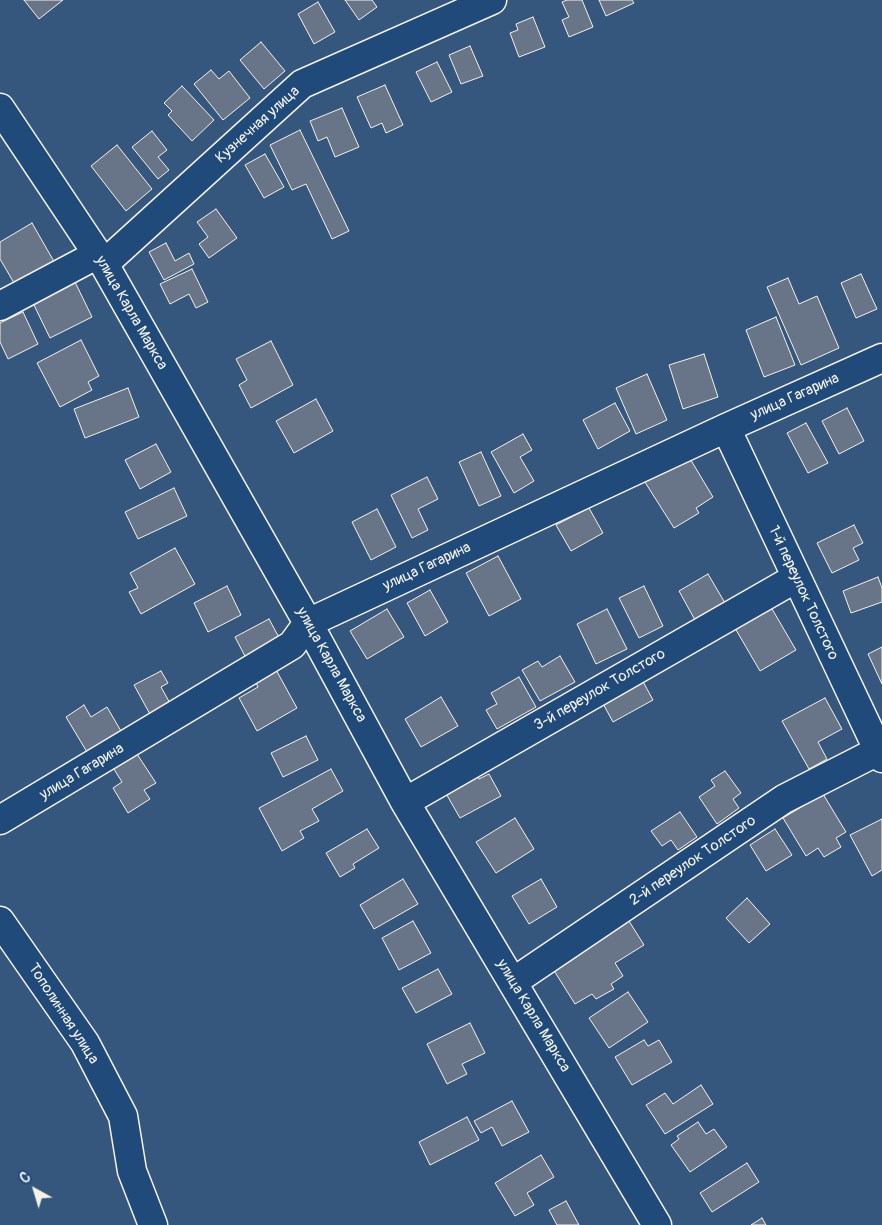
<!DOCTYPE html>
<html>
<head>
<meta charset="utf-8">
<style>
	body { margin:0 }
	#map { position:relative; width:882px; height:1225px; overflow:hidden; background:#35577e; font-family:Pangolin,sans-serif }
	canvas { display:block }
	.north { position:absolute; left:10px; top:1165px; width:50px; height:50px; -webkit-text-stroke:4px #1f4a7a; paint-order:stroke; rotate:321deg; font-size:14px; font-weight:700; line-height:20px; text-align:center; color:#f4f1e8 }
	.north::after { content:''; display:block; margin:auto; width:18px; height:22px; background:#f4f1e8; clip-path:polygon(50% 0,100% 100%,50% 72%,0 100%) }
</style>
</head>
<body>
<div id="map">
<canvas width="882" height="1225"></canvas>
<div class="north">С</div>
</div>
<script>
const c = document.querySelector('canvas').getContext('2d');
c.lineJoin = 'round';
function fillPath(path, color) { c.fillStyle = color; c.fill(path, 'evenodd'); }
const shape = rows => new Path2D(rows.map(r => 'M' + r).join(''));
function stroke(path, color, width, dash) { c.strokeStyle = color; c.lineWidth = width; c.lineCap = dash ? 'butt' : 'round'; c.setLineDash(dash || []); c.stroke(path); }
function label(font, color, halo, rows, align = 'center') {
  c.font = font + ' Pangolin,sans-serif'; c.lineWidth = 5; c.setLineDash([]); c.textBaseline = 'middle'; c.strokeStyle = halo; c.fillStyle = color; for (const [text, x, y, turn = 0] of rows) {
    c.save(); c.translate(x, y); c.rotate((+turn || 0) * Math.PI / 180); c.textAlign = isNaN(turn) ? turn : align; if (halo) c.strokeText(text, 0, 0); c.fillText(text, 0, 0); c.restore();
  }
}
const building = shape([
	[24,0,63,0,39,19,24,0],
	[345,0,372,0,377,7,359,20,345,0],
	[567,0,582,0,593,27,569,37,562,20,569,17,562,2,567,0],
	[599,0,632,0,634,3,606,16,599,0],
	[318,2,335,32,314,44,298,14,318,2],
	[533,17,545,47,519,57,510,33,518,30,516,24,533,17],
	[261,42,285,71,264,89,240,60,261,42],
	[470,46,483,76,461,84,449,55,470,46],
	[437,62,452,92,431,102,416,72,437,62],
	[211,70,219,79,229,71,250,98,223,120,194,84,211,70],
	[385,85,403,125,386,133,382,123,371,128,357,97,385,85],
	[182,86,214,120,192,141,168,115,172,111,164,103,182,86],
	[342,108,359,147,335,157,327,137,318,141,310,121,342,108],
	[300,130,349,231,332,239,306,184,292,190,270,145,300,130],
	[152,131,167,150,158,157,169,170,158,179,132,147,152,131],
	[117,145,152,189,126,211,91,166,117,145],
	[265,154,284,187,264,198,245,165,265,154],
	[216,209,237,238,209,258,199,244,208,237,197,222,216,209],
	[32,223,56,265,17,288,0,259,0,242,32,223],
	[166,243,175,261,189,253,194,264,164,280,149,252,166,243],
	[192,269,208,302,196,308,189,294,170,304,160,284,192,269],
	[861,274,877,309,856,318,841,283,861,274],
	[788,278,799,304,817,296,839,348,801,365,767,287,788,278],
	[74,280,92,317,50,338,32,301,74,280],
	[23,312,38,344,8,359,0,342,0,323,23,312],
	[776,317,795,365,764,377,746,330,776,317],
	[81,340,99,376,88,382,92,390,60,407,37,363,81,340],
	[271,341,293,385,251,408,239,385,247,380,236,359,271,341],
	[704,354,718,397,683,409,669,365,704,354],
	[647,374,667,420,636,434,616,388,647,374],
	[128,388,139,417,85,438,74,409,128,388],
	[316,399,333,431,294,453,276,421,316,399],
	[615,403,630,431,598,449,583,420,615,403],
	[847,408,864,441,839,454,822,421,847,408],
	[806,423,828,463,808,473,787,433,806,423],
	[523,434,532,450,520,457,534,481,514,493,491,452,523,434],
	[156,444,171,472,140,489,125,460,156,444],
	[481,452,501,496,479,506,459,462,481,452],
	[686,452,713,497,696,508,699,513,674,528,643,479,686,452],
	[427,477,438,499,418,509,428,530,412,538,391,495,427,477],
	[174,488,187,516,138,539,125,512,174,488],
	[589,508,603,533,571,551,556,525,589,508],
	[377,509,396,547,371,560,352,522,377,509],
	[854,525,863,543,853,548,859,560,832,573,817,543,854,525],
	[175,548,195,584,141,614,129,592,138,588,130,573,175,548],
	[498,556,521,599,489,616,466,573,498,556],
	[708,574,725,603,695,620,679,591,708,574],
	[878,577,882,588,882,602,851,613,843,591,878,577],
	[227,586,241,615,208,632,194,603,227,586],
	[644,586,663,626,639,638,619,598,644,586],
	[430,590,448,622,425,636,407,603,430,590],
	[768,602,796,650,760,671,732,623,768,602],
	[387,609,404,637,367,659,350,631,387,609],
	[607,609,627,649,596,664,577,624,607,609],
	[269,619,282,643,248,662,235,637,269,619],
	[882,647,882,684,868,654,882,647],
	[560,656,575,682,540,701,522,670,538,661,542,667,560,656],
	[275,668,297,708,257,731,239,698,258,687,254,679,275,668],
	[161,671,168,683,161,687,171,705,151,716,134,685,161,671],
	[519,677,536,707,497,729,486,710,497,704,491,693,519,677],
	[641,678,653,700,613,722,601,700,641,678],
	[441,697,458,726,421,747,405,719,441,697],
	[825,698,842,729,818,742,827,759,809,769,782,721,825,698],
	[84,705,91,717,107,707,121,731,87,752,66,717,84,705],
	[306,736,318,760,283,777,271,753,306,736],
	[135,751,156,783,144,790,150,799,128,813,113,788,122,782,112,766,135,751],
	[331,769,343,791,312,809,319,821,300,831,304,838,282,851,259,808,331,769],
	[725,771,741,793,733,799,739,808,717,824,699,797,715,786,711,780,725,771],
	[476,773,479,779,489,774,501,796,460,818,444,790,476,773],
	[823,794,846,832,836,838,841,847,824,857,818,848,806,856,783,818,823,794],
	[680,812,697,837,678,850,671,840,662,846,651,831,680,812],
	[515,818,534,849,496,873,476,842,515,818],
	[882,819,882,870,872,876,850,835,882,819],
	[367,829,379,848,353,864,355,868,340,877,326,853,367,829],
	[775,829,792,855,766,871,750,845,775,829],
	[403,879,418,904,374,929,360,905,403,879],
	[541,879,557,907,529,924,512,896,541,879],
	[747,898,770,924,749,943,726,918,747,898],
	[413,921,431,953,399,970,382,938,413,921],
	[629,921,644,945,615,963,623,976,611,984,614,989,596,999,592,994,575,1004,553,969,629,921],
	[438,969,452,994,416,1013,402,988,438,969],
	[628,992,648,1022,609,1048,589,1018,628,992],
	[470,1023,485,1053,462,1064,467,1074,447,1084,427,1044,470,1023],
	[644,1040,648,1046,659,1040,672,1062,632,1085,615,1057,644,1040],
	[701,1085,713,1104,665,1134,646,1105,665,1093,673,1104,701,1085],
	[512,1101,529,1132,502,1146,492,1127,481,1133,474,1121,512,1101],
	[467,1117,479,1140,430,1165,419,1142,467,1117],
	[698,1122,706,1134,714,1129,727,1147,690,1172,671,1145,679,1139,677,1136,698,1122],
	[541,1155,554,1177,527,1193,534,1205,515,1216,495,1183,541,1155],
	[747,1163,759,1182,712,1212,700,1193,747,1163],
	[566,1201,579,1225,557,1225,549,1210,566,1201],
	[762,1218,766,1225,751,1225,762,1218]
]);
fillPath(building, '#687487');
stroke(building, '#f4f1e8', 1);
const minor = shape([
	[0,108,104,264,308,623,405,802,657,1225],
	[104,264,302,84,492,0],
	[0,306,98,254],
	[726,428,882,758],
	[405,802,796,578],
	[0,820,292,645,308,623,726,428,882,358],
	[0,921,85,1043,123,1116,132,1171,153,1225],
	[513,982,784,799,878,751]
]);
stroke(minor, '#f4f1e8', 31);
stroke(minor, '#1f4a7a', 28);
label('15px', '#f4f1e8', '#1f4a7a', [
	["Кузнечная улица",258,125,-42],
	["улица Карла Маркса",131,313,60],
	["улица Гагарина",795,397,-24],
	["улица Гагарина",427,567,-25],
	["1-й переулок Толстого",803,593,65],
	["улица Карла Маркса",331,665,61],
	["3-й переулок Толстого",600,690,-30],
	["улица Гагарина",82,772,-31],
	["2-й переулок Толстого",693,861,-34],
	["Тополинная улица",63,1014,57],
	["улица Карла Маркса",533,1016,59]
]);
</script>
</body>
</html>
